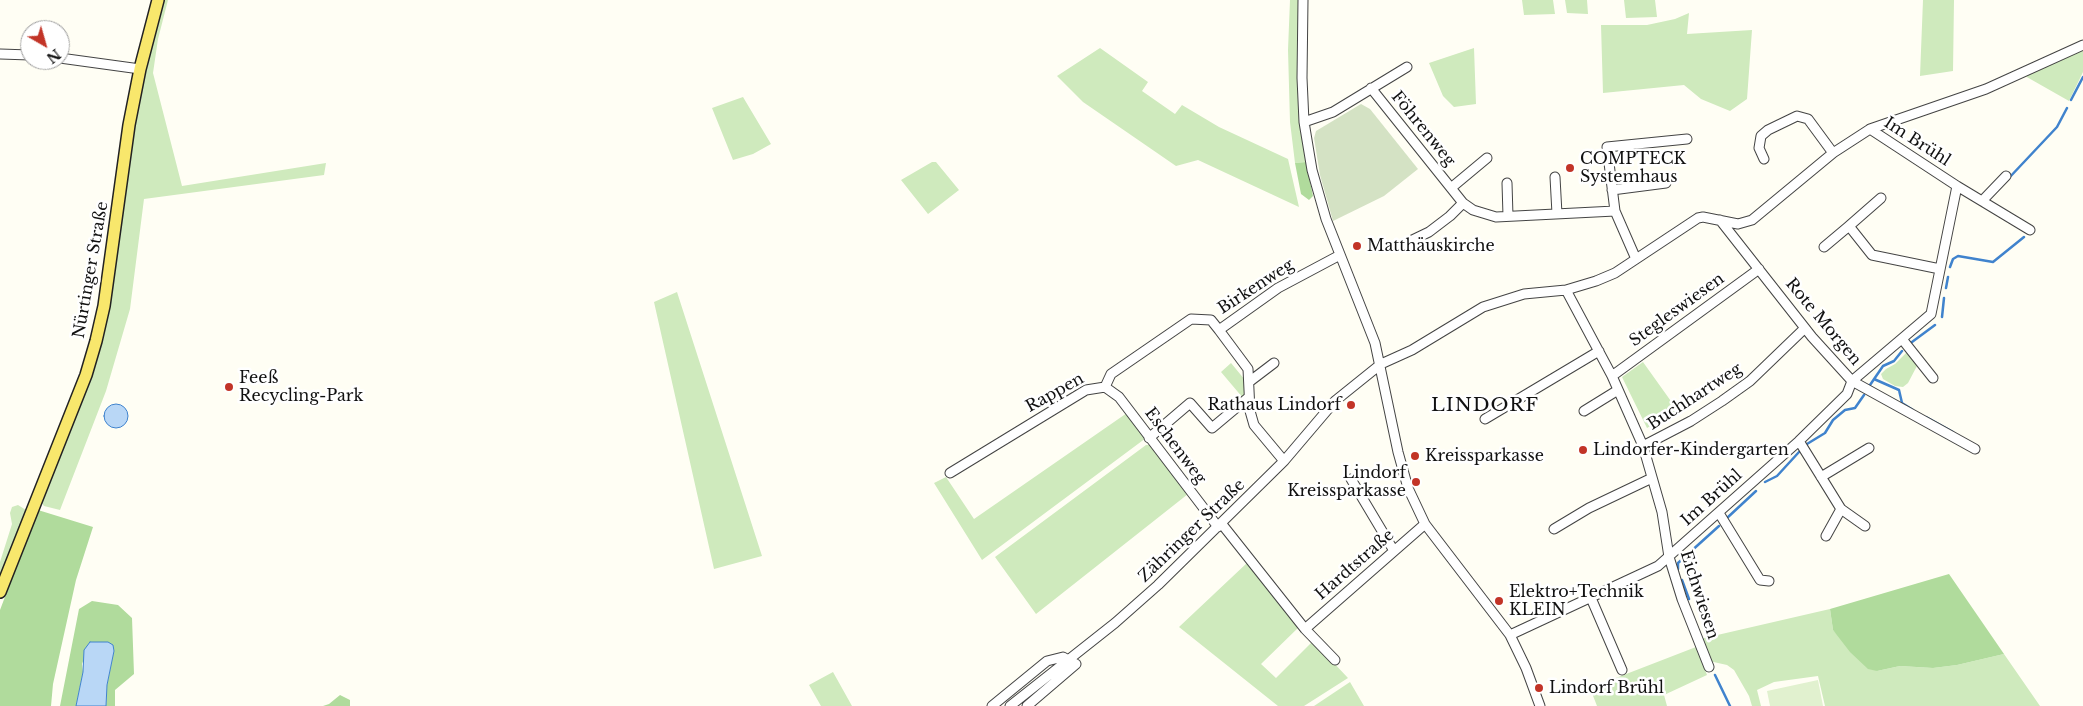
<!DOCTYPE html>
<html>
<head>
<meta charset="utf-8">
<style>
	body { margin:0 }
	#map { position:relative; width:2083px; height:706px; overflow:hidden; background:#fffef4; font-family:"Libre Baskerville",serif }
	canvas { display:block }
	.north { position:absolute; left:20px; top:20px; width:50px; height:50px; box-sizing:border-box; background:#fff; border:1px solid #a0a0a0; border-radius:50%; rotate:142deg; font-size:14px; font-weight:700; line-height:20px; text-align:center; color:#111 }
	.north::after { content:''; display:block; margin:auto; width:18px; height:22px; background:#c23427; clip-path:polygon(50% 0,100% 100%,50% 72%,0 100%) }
</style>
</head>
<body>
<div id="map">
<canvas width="2083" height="706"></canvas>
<div class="north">N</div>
</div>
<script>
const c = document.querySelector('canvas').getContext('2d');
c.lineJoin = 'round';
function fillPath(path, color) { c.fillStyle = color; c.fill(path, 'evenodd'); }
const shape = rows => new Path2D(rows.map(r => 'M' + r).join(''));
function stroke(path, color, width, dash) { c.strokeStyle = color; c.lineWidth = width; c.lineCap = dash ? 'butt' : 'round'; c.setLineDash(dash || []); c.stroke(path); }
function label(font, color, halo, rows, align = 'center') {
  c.font = font + ' "Libre Baskerville",serif'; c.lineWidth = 5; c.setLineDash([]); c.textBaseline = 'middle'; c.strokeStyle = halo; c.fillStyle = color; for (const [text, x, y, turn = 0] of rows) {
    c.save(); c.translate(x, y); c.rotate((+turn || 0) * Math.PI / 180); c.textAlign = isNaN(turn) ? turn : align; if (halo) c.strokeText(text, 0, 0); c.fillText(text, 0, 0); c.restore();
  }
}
fillPath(shape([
	[162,0,168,0,158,39,153,73,182,186,326,163,324,175,144,199,130,309,106,391,60,510,44,506,41,502,99,348,144,71],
	[1290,0,1299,0,1298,82,1306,162,1295,163,1290,122,1288,50],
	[1522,0,1553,0,1555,14,1524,15],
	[1565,0,1587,0,1588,14,1567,13],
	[1624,0,1655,0,1657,17,1626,18],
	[1923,0,1954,0,1953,71,1920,76],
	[1689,13,1687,34,1752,30,1747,99,1730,111,1701,99,1684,85,1603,93,1601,25,1647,25,1675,19],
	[1100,48,1148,82,1142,91,1175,114,1182,105,1219,127,1288,159,1299,207,1198,160,1176,166,1083,102,1057,76],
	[1474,48,1476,104,1454,107,1443,96,1429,63],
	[2083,48,2083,72,2069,101,2025,76],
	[743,97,771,144,753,154,733,160,712,108],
	[932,162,936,162,959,190,928,214,901,180],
	[677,292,762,556,714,569,654,302],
	[1908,351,1918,364,1908,383,1903,387,1895,386,1883,379,1881,374,1886,369,1895,364],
	[1643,362,1678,411,1647,428,1622,377],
	[1231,363,1245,380,1246,395,1243,398,1221,372],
	[1127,413,1146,438,982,560,934,483,946,477,974,519],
	[1146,445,1151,445,1188,494,1036,614,995,557],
	[18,505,26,510,0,575,0,562,12,524,10,513,12,507],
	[1248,562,1300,626,1261,664,1276,678,1313,641,1348,678,1304,706,1278,706,1179,627],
	[1830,609,1833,630,1877,671,1900,666,1933,668,1957,665,2004,654,2040,706,1825,706,1818,676,1774,682,1757,690,1761,706,1752,706,1749,696,1734,670,1727,665,1709,661,1700,639],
	[1696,647,1707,675,1664,695,1667,706,1597,706,1590,688],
	[833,672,852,706,821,706,809,685],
	[1350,682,1364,706,1314,706]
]), '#cfeabd');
fillPath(shape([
	[1306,162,1313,196,1309,200,1301,194,1295,163],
	[38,510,93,527,76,580,53,684,51,706,0,706,0,610],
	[1949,574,2004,654,1957,665,1933,668,1900,666,1877,671,1868,669,1850,652,1833,630,1830,609],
	[92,601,118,605,132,618,134,674,115,690,115,706,106,706,107,685,114,650,108,642,90,642,82,664,83,672,76,706,60,706,79,609],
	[340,695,350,700,350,706,323,706,329,704]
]), '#b0db9c');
fillPath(shape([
	[1361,104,1370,109,1418,169,1384,196,1333,221,1320,175,1314,138,1316,131]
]), '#d4e2c4');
fillPath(shape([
	[1818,680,1823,706,1770,706,1767,691]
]), '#e1f1cf');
const water = shape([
	'104 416a12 12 0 1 1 24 0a12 12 0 1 1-24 0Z',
	[90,642,108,642,113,645,114,651,107,685,106,706,76,706,83,672,84,650,90,642]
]);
fillPath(water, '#b9d7f6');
stroke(water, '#4083cd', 1);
stroke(shape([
	[2071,100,2083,77],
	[2008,179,2057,127,2067,108],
	[1950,267,1953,259,1958,256,1993,262,2024,237],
	[1946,288,1948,277],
	[1942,317,1944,298],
	[1912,342,1935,325],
	[1874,379,1899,390,1902,403,1913,410],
	[1870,385,1883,366,1894,361,1902,351],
	[1926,417,1953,432],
	[1807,444,1825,433,1833,420,1845,410,1855,408,1864,395],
	[1765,482,1777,476,1799,452],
	[1727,518,1756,491],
	[1678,569,1678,563,1719,526],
	[1682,580,1689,599],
	[1715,675,1730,706]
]), '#4083cd', 2.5);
const minor = shape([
	[1303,0,1302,78,1304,122,1312,170,1326,219,1375,343,1398,452,1408,488,1425,524,1510,635,1526,668,1540,706],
	[0,54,30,55],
	[60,58,140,69],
	[1371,88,1463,203,1473,210,1496,217,1615,211],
	[1304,122,1333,112,1407,67],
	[1764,159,1759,148,1761,136,1768,130,1797,116,1808,119,1833,153],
	[1555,177,1557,214],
	[1507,183,1508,216],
	[1957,186,2030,230],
	[1451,188,1487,158],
	[1612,190,1666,183],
	[1881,198,1849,226,1872,255,1940,269],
	[1982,201,2006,176],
	[1720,220,1812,337,1852,381,1975,449],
	[1404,244,1429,232,1450,216,1463,203],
	[1824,247,1849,226],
	[1636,259,1615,211,1607,147,1687,139],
	[1566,290,1612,376,1643,446,1662,512,1669,557,1682,599,1709,667],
	[1902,339,1933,378],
	[1612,376,1759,269],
	[1249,382,1274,363],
	[1105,387,1111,374,1191,319,1211,320,1219,330],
	[1584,411,1618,390],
	[1485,419,1599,351],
	[1149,438,1190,403,1212,428,1249,397],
	[1799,441,1841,509,1826,536],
	[1643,446,1691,421,1722,401,1750,381,1805,328],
	[1284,461,1254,425,1250,411,1248,369,1219,330,1278,288,1340,255],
	[950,473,1086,390,1105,387,1119,397,1218,527],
	[1821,477,1869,448],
	[1351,479,1394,551],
	[1841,509,1865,526],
	[1719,513,1760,580,1769,581],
	[1221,523,1305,629,1335,660],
	[1554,529,1589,508,1652,478],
	[1591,598,1622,670],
	[1305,629,1425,524],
	[1510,635,1658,566,1799,441,1847,394,1852,381,1931,314,1957,186,1870,129],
	[992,706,1047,661,1063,657,1076,664,1027,706],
	[1010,706,1115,623,1158,585,1284,461,1335,401,1381,364,1412,350,1483,307,1524,294,1566,290,1596,281,1615,273,1698,218,1703,217,1738,224,1752,220,1833,153,1870,129,1986,89,2083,45]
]);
const major = shape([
	[0,592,86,375,96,341,104,306,129,125,140,69,158,0]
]);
stroke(minor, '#444', 11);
stroke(major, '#222', 14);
stroke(minor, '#fff', 9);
stroke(major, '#f8e76c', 11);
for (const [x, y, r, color] of [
	[1570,168,5,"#c23427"],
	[1357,246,5,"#c23427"],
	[229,387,5,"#c23427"],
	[1351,405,5,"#c23427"],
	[1583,450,5,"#c23427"],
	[1415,456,5,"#c23427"],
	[1416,482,5,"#c23427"],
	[1499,601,5,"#c23427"],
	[1539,688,5,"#c23427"]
]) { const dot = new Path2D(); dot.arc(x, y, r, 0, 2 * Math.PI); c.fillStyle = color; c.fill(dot); stroke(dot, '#fff', 2); }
label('16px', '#111', '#fff', [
	["Föhrenweg",1423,129,51],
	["Im Brühl",1917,142,33],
	["Nürtinger Straße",91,270,-80],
	["Birkenweg",1256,287,-33],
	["Stegleswiesen",1677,310,-36],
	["Rote Morgen",1823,322,50],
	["Rappen",1055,393,-29],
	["Buchhartweg",1695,397,-33],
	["Eschenweg",1175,446,53],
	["Im Brühl",1712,498,-42],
	["Zähringer Straße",1192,531,-44],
	["Hardtstraße",1355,565,-41],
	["Eichwiesen",1699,595,72]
]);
label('16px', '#111', '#fff', [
	["COMPTECK",1580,159],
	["Systemhaus",1580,177],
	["Matthäuskirche",1367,246],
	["Feeß",239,378],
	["Recycling-Park",239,396],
	["Rathaus Lindorf",1341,405,"right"],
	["Lindorfer-Kindergarten",1593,450],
	["Kreissparkasse",1425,456],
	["Lindorf",1406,473,"right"],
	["Kreissparkasse",1406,491,"right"],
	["Elektro+Technik",1509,592],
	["KLEIN",1509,610],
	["Lindorf Brühl",1549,688]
], 'left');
c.letterSpacing = '1px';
label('19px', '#111', '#fff', [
	["LINDORF",1485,406]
]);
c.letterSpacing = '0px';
</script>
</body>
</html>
